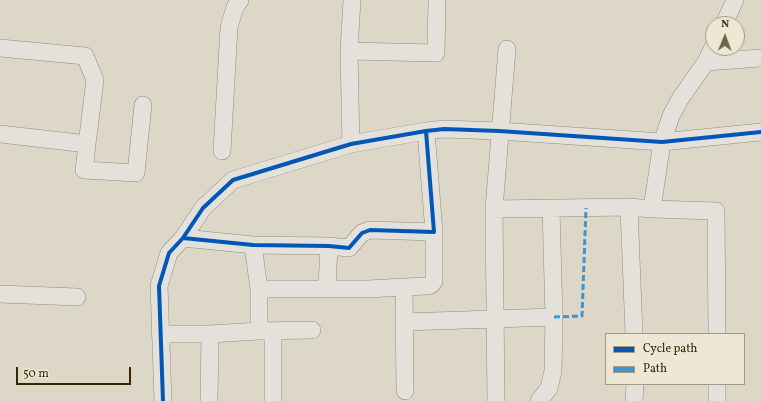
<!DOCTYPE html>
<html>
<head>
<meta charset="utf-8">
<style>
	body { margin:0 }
	#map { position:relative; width:761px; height:401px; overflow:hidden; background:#dcd7c7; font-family:Vollkorn,serif }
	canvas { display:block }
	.legend { position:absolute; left:605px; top:333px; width:140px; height:52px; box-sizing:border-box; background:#ede8d5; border:1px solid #a69a81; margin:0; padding:5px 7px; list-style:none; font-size:12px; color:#3b2604 }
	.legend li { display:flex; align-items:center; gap:8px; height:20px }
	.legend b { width:20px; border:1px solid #a69a81 }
	.north { position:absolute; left:705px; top:16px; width:40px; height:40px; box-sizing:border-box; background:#ede8d5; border:1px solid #a69a81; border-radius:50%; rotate:1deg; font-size:11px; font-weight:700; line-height:16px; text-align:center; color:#3b2604 }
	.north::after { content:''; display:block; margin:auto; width:14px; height:18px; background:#736448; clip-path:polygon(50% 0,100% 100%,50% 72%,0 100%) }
	.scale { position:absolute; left:16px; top:367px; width:115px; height:18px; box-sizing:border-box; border:2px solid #3b2604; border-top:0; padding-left:5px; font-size:12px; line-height:14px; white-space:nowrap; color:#3b2604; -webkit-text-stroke:3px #ede8d5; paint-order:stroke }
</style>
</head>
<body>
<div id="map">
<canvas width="761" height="401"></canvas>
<ul class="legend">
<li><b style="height:5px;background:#0057b8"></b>Cycle path</li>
<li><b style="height:5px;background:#3e95d1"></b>Path</li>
</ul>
<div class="north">N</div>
<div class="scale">50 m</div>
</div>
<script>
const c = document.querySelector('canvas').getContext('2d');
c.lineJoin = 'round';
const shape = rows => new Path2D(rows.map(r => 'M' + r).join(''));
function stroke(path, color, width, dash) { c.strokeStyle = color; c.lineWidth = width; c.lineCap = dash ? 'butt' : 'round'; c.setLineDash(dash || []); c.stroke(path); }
const minor = shape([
	[724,24,735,0],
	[0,48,85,56,95,80,87,144],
	[349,51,436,53,437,0],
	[706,62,761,58],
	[0,134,87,144,84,170,136,173,143,105],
	[351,144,349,51,352,0],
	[222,151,229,27,235,7,240,0],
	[629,207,634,334],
	[494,209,629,207,652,209,716,211,717,334],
	[652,209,662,142,671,116,680,99,706,62,713,47],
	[183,238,253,245,329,246,349,248,362,233,370,230,434,232,426,131],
	[253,245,259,289,259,331],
	[404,287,427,286,431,285,434,281,434,232],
	[327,288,329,246],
	[259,289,368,289,404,287,405,391],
	[0,294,77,297],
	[404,322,554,317],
	[160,334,210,334,259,331,312,330],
	[717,384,717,401],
	[163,401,159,286,169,253,183,238,203,208,233,180,351,144,426,131,444,129,499,131,662,142,761,132],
	[209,401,210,334],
	[273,401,273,331],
	[496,401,494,209,507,49],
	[539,401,549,388,553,371,554,317,551,208],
	[634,401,635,384]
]);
stroke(minor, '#928c7e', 18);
stroke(minor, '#e4e1da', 17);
stroke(shape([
	[554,317,582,316,586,208]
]), '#3e95d1', 3, [6, 3]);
stroke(shape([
	[183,238,253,245,329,246,349,248,362,233,370,230,434,232,426,131],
	[163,401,159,286,169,253,183,238,203,208,233,180,351,144,426,131,444,129,499,131,662,142,761,132]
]), '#0057b8', 4);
</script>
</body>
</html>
